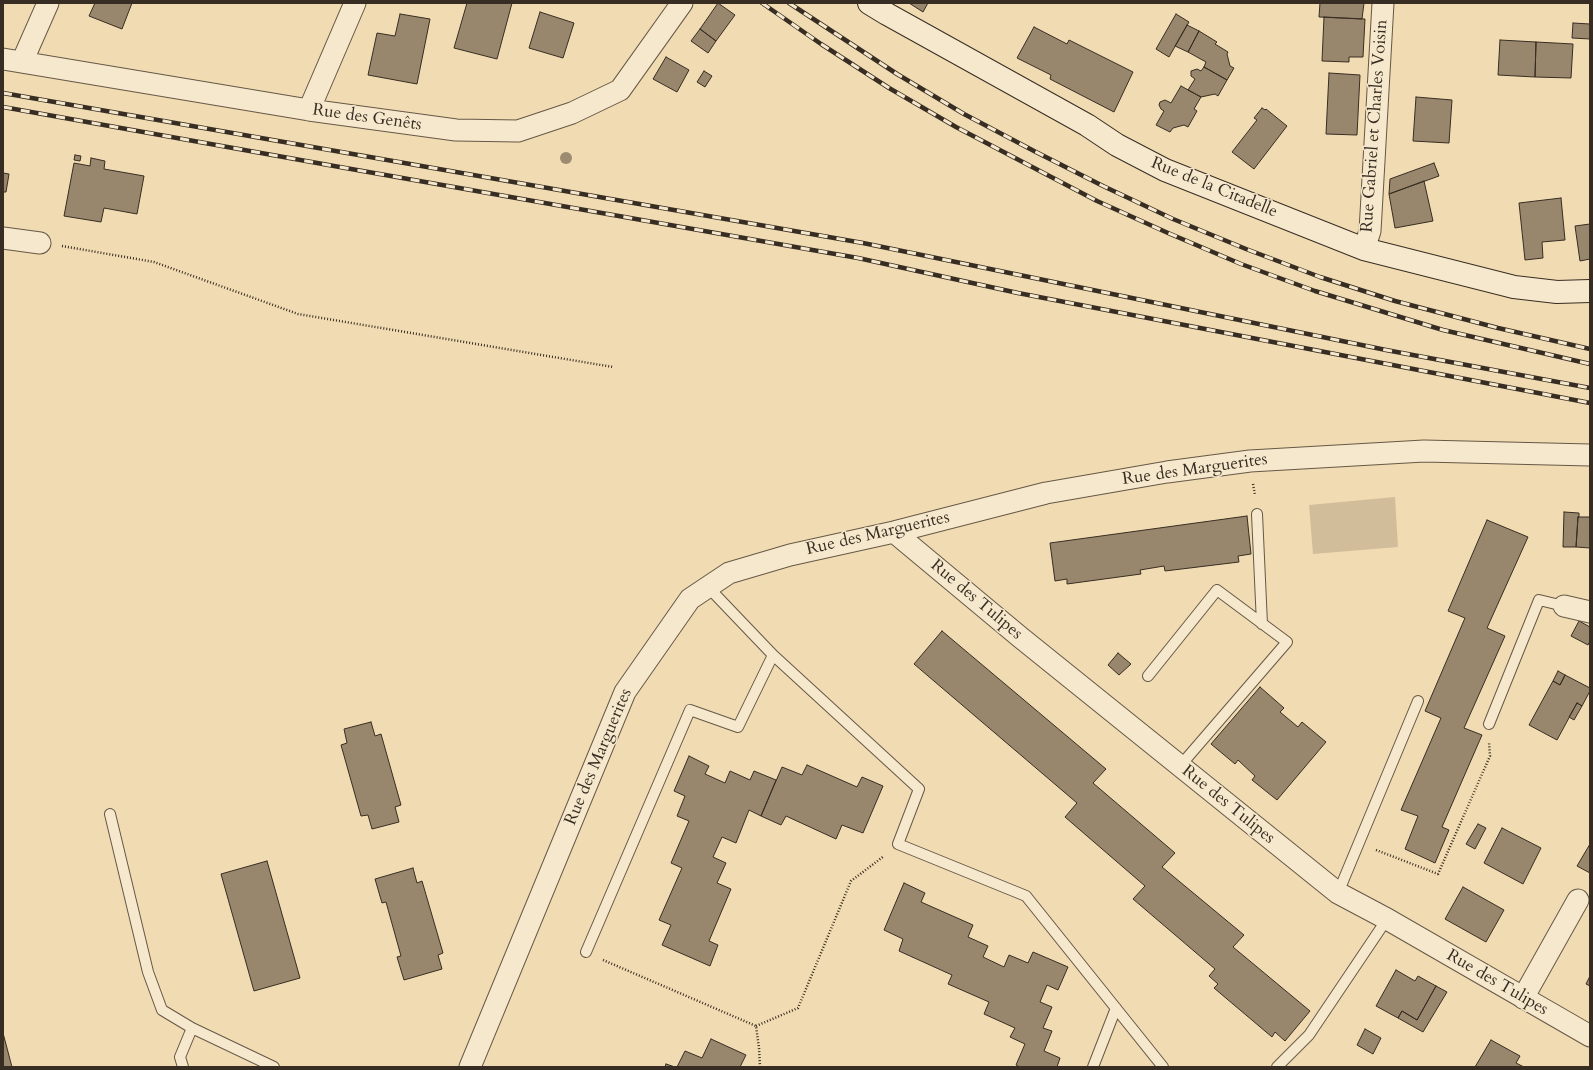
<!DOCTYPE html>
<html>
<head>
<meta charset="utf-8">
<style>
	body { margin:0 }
	#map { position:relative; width:1593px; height:1070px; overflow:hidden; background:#f1dbb2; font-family:Cardo,serif }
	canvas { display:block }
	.frame { position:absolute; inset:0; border:4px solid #372d22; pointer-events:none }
</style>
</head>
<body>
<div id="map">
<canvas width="1593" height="1070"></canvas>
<div class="frame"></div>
</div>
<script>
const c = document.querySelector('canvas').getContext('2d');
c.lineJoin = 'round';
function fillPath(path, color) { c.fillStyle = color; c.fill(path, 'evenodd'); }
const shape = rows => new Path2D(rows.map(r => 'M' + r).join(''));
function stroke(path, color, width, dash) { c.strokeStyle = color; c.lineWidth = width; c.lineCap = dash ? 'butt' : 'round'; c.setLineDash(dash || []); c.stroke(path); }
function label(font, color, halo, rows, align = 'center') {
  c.font = font + ' Cardo,serif'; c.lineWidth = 3; c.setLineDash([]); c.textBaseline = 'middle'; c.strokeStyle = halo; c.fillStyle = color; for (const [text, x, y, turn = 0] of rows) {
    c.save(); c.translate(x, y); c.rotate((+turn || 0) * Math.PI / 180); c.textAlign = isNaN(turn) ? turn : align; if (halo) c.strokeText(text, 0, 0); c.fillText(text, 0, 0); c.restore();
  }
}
fillPath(shape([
	[1395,497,1398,547,1313,554,1309,505]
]), '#d1bd9a');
const building = shape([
	[95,3,132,3,122,29,89,16,95,3],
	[467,3,512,3,497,59,454,48,467,3],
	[718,3,735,15,716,41,700,29,718,3],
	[909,3,928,3,923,12,909,3],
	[1320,3,1364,3,1362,19,1319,17,1320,3],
	[540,12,574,23,563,58,529,48,540,12],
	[400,14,430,19,417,84,368,75,377,33,395,36,400,14],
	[1176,14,1189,22,1169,57,1156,49,1176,14],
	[1324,17,1365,19,1363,57,1349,57,1349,62,1322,61,1324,17],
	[1573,23,1590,24,1590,39,1572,38,1573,23],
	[1187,25,1199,31,1188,52,1175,46,1187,25],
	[1034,27,1067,44,1069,40,1133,72,1114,112,1050,79,1051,75,1017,58,1034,27],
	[700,29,716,41,708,53,691,41,700,29],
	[1199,31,1217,42,1215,44,1228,52,1227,54,1230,66,1234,68,1227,80,1204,67,1206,62,1188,52,1199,31],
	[1500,40,1536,42,1535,77,1498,75,1500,40],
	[1536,42,1573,44,1571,78,1535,77,1536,42],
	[666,57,689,70,677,92,653,79,666,57],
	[1204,67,1227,80,1218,96,1215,94,1201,97,1188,90,1195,79,1191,76,1191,71,1197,69,1201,71,1204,67],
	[704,71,712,76,705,87,697,82,704,71],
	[1329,73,1360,75,1357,135,1326,134,1329,73],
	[1181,86,1201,97,1194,109,1197,111,1188,127,1184,125,1173,128,1170,132,1156,125,1164,111,1161,109,1159,105,1160,102,1165,100,1171,103,1181,86],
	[1416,97,1452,100,1449,143,1413,141,1416,97],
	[1262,108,1265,110,1266,109,1287,126,1254,169,1232,152,1257,120,1254,118,1262,108],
	[75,155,81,156,80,161,74,160,75,155],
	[91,158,105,161,104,169,144,176,137,214,104,208,101,222,64,216,74,163,90,166,91,158],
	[1434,163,1439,176,1389,194,1390,179,1434,163],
	[3,173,9,174,6,192,3,192,3,173],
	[1424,181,1433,221,1395,228,1389,194,1424,181],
	[1561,198,1565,240,1542,242,1543,258,1525,260,1519,203,1561,198],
	[1590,224,1590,259,1580,261,1575,226,1590,224],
	[1564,512,1579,513,1579,517,1578,517,1576,547,1563,547,1564,512],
	[1247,516,1251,554,1238,556,1239,562,1165,571,1164,566,1140,570,1141,574,1067,584,1067,579,1055,581,1050,543,1247,516],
	[1578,517,1590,517,1590,548,1576,547,1578,517],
	[1487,520,1528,537,1487,628,1505,636,1464,728,1482,735,1442,827,1449,830,1435,863,1405,849,1418,816,1401,810,1441,718,1425,711,1465,618,1448,611,1487,520],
	[1579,621,1590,627,1590,641,1588,645,1571,636,1579,621],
	[942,631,1106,769,1093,783,1175,853,1162,867,1244,935,1233,947,1310,1011,1285,1041,1275,1032,1272,1037,1214,988,1218,984,1209,976,1215,969,1133,899,1145,886,1065,817,1077,803,914,664,942,631],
	[1118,653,1131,664,1119,675,1108,665,1118,653],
	[1558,671,1565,675,1560,685,1553,681,1558,671],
	[1565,675,1590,688,1590,691,1582,706,1577,703,1557,740,1529,725,1553,681,1560,685,1565,675],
	[1260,687,1284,708,1280,712,1298,727,1302,722,1326,742,1277,800,1252,780,1255,776,1238,760,1235,764,1211,744,1260,687],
	[1577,703,1582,706,1574,720,1569,717,1577,703],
	[371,722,375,736,381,734,401,805,395,807,399,822,372,829,368,815,361,816,341,745,347,743,344,729,371,722],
	[689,756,709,766,705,774,725,783,730,771,750,780,754,771,776,780,761,816,749,810,736,843,722,837,713,857,726,863,717,883,731,889,709,941,718,945,710,966,662,945,671,925,659,920,682,868,671,863,689,821,677,816,685,796,674,791,689,756],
	[807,765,857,787,862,777,883,786,863,833,842,825,836,839,786,816,781,825,761,816,782,767,802,775,807,765],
	[1478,824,1486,828,1475,849,1466,844,1478,824],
	[1502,828,1541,848,1523,884,1484,863,1502,828],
	[1590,844,1590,873,1577,866,1590,844],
	[267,861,300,978,254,991,221,874,267,861],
	[413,868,417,883,422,881,443,953,438,955,442,969,404,980,397,957,401,956,386,902,382,903,375,879,413,868],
	[904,883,925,893,921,902,973,925,968,937,988,946,983,957,1004,967,1009,955,1028,963,1033,952,1068,967,1058,990,1047,985,1040,1002,1052,1007,1043,1028,1052,1031,1044,1051,1060,1058,1057,1067,1020,1067,1016,1065,1025,1044,1010,1037,1015,1028,984,1014,989,1002,948,984,952,975,899,951,903,939,884,930,904,883],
	[1463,887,1504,910,1486,942,1445,919,1463,887],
	[1396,970,1415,981,1418,976,1436,986,1417,1020,1402,1011,1398,1018,1376,1006,1396,970],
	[1590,976,1590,986,1586,984,1590,976],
	[1436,986,1447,992,1423,1032,1398,1018,1402,1011,1417,1020,1436,986],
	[1365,1029,1381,1038,1373,1054,1357,1045,1365,1029],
	[3,1033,12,1067,3,1067,3,1033],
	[711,1039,746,1055,740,1067,677,1067,685,1051,702,1058,711,1039],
	[1491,1040,1520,1056,1516,1063,1524,1067,1475,1067,1491,1040],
	[666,1064,675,1067,665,1067,666,1064]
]);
fillPath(building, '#98876d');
stroke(building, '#372d22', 1);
const lane = shape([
	[1257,514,1262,624],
	[773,655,919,789,898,844,1026,896,1163,1067],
	[1148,676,1217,590,1287,642,1180,766],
	[1489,724,1539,600,1564,606],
	[110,814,148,972,162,1010,192,1028,274,1067],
	[1338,893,1418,701],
	[586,952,690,710,738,727,773,655,708,587],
	[183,1067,180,1057,192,1028],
	[1093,1067,1116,1008],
	[1277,1067,1309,1035,1387,919]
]);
const street = shape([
	[3,59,309,110,456,130,518,131,572,113,620,90,682,3],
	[22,62,48,3],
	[309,110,355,3],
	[3,238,40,243],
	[1364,249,1370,231,1383,3],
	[894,532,1020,637,1338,893,1387,919,1590,1036],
	[1564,606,1590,612],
	[1523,998,1578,900],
	[470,1067,625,692,690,599,729,573,790,555,894,532,1046,493,1167,472,1250,461,1424,451,1590,455]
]);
const secondary = shape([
	[869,3,887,14,1087,125,1117,145,1165,170,1364,249,1514,287,1557,292,1590,291]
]);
stroke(lane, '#665846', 12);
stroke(street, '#665846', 23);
stroke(secondary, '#372d22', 24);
stroke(shape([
	[62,246,154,262,298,314,613,367],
	[1253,484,1255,495],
	[1376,850,1438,874,1490,756,1489,742],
	[603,960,756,1026,759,1048,760,1067],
	[756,1026,798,1008,851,881,884,856]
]), '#372d22', 2.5, [1, 2]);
stroke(lane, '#f6e8cd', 10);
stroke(street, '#f6e8cd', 21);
stroke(secondary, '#f6e8cd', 22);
const rail = shape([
	[762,3,821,44,889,88,956,127,1097,201,1168,233,1241,264,1315,291,1443,330,1590,364],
	[789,3,897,74,964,114,1034,151,1103,186,1173,219,1246,249,1320,277,1395,301,1498,328,1590,349],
	[3,93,863,243,1386,350,1590,388],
	[3,107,334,166,858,258,1018,293,1590,403]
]);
stroke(rail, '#372d22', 4.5);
stroke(rail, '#f6e8cd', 3, [9]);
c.fillStyle = '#9c8b70';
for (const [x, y] of [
	[566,158]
]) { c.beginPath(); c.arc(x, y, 6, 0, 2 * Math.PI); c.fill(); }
label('17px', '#372d22', '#f6e8cd', [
	["Rue des Genêts",367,118,8],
	["Rue Gabriel et Charles Voisin",1375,126,-86],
	["Rue de la Citadelle",1214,188,22],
	["Rue des Marguerites",1195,470,-8],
	["Rue des Marguerites",878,534,-13],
	["Rue des Tulipes",976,600,40],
	["Rue des Marguerites",599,757,-67],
	["Rue des Tulipes",1228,805,39],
	["Rue des Tulipes",1497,983,30]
]);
</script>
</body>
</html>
